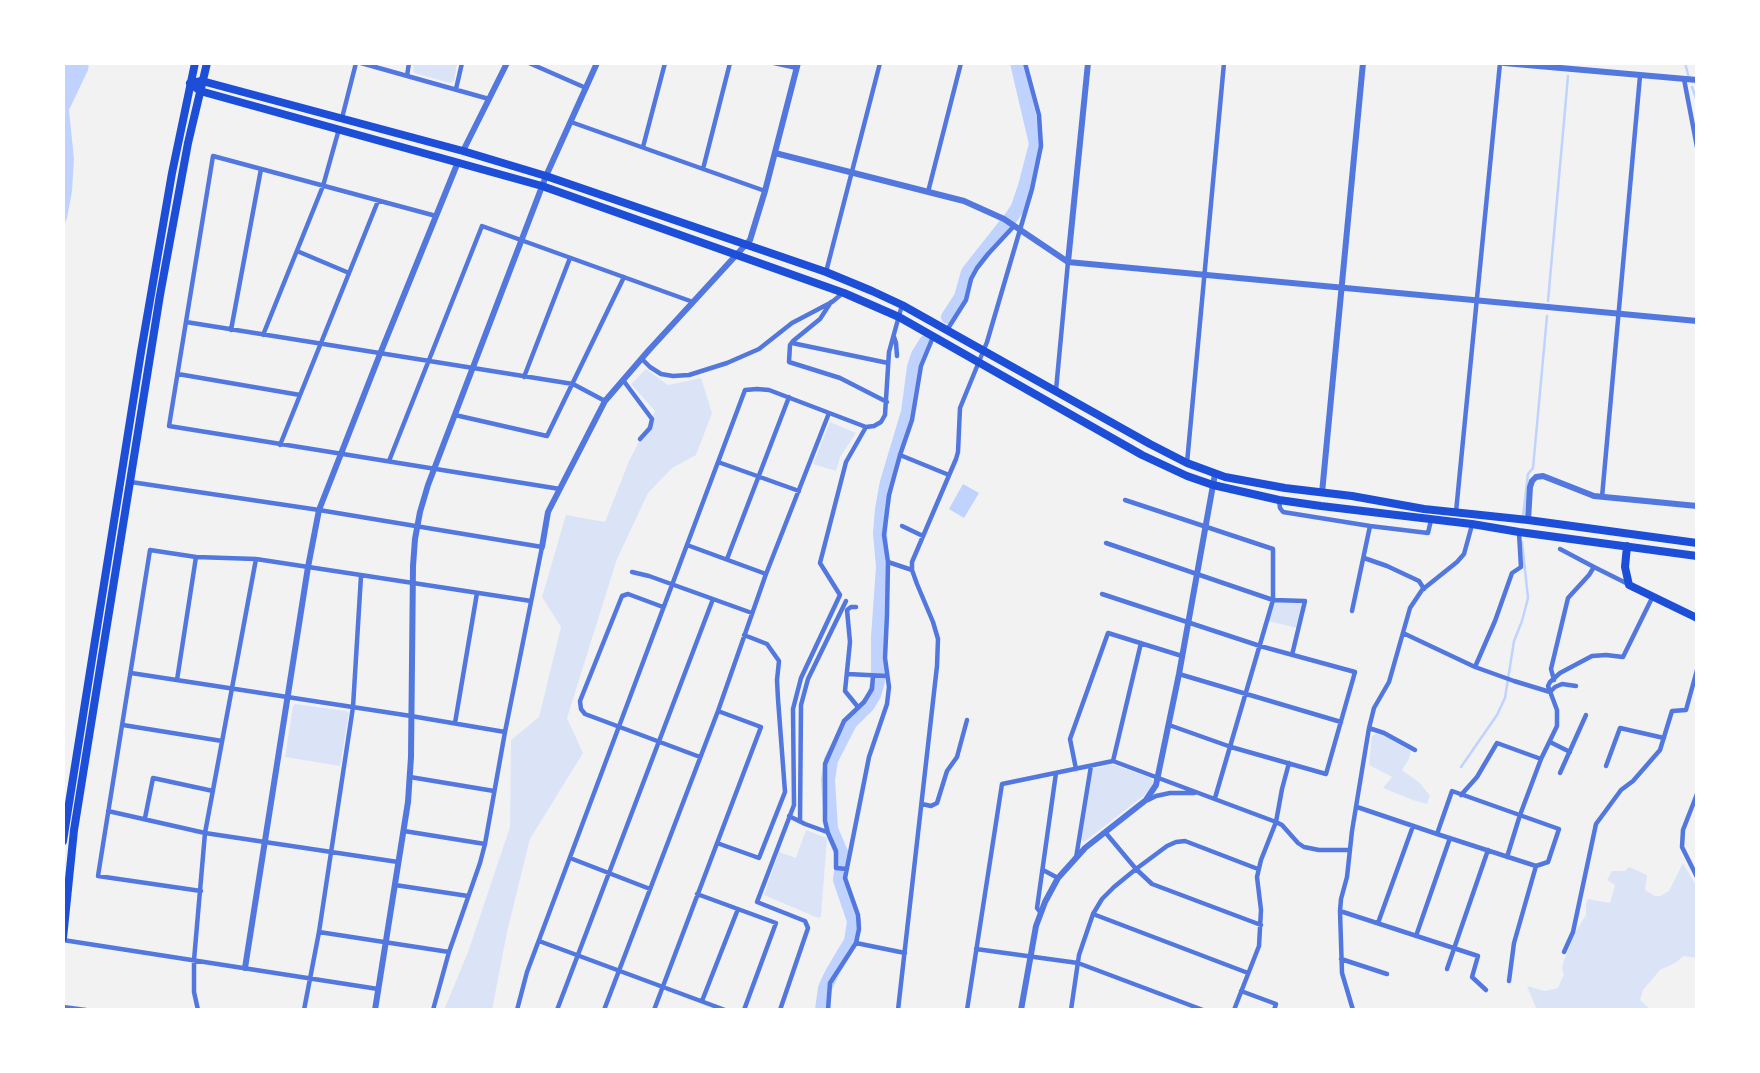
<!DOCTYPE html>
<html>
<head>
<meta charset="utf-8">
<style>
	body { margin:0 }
	#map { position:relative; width:1760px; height:1073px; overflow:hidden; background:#f2f2f2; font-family:"Archivo Narrow",sans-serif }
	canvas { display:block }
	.frame { position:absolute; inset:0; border:65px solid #fff; pointer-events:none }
</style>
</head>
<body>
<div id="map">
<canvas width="1760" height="1073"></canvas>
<div class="frame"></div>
</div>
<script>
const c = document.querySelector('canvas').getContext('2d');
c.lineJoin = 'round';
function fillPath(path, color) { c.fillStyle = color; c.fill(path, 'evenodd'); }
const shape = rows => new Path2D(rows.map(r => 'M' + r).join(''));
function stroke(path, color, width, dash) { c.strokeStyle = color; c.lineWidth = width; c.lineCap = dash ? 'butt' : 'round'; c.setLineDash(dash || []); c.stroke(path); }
fillPath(shape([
	[414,63,457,63,454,81,450,83,414,73,413,69],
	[646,369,668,385,701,378,712,413,696,455,672,468,648,493,617,559,567,718,583,753,530,839,507,932,492,1010,444,1010,468,952,510,827,511,740,539,717,561,627,542,597,566,515,605,522,629,461,655,411,631,384],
	[830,422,856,433,840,457,836,471,813,464],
	[1277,601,1301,603,1303,606,1297,628,1268,621,1273,604],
	[295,704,346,711,349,713,340,766,285,757,293,706],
	[1375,734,1383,735,1411,751,1409,759,1402,770,1420,783,1430,796,1427,804,1413,800,1383,788,1392,777,1369,765,1372,736],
	[1112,764,1151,778,1153,782,1151,788,1142,797,1084,842,1081,839,1093,769],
	[806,830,827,838,821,917,818,918,764,895,779,852,796,858],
	[1683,863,1697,887,1697,958,1684,956,1675,963,1660,970,1643,990,1640,1000,1651,1010,1537,1010,1527,986,1545,991,1558,988,1564,974,1562,969,1563,963,1576,931,1586,915,1586,903,1588,899,1610,903,1615,885,1607,880,1612,871,1625,871,1629,867,1647,875,1645,890,1655,896,1660,896,1669,891]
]), '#dbe4f7');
fillPath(shape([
	[63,63,89,63,88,70,69,110,74,159,72,191,67,218,63,227],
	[963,484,979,493,964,518,949,509]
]), '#bfd3fe');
stroke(shape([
	[1685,63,1689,78],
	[1692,87,1697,101],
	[1548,301,1568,76],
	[1523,517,1528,474,1533,468,1547,316],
	[1461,767,1497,715,1505,698,1514,641,1522,621,1528,598,1522,542]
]), '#bfd3fe', 2.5);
stroke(shape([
	[948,317,961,297,968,272,1013,215,1018,207,1025,186,1036,144,1017,63],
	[822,1010,825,988,832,973,851,941,854,921,840,880,843,857,831,829,828,780,831,760,850,723,868,705,874,695,878,681,878,637,883,567,880,533,882,509,887,482,908,412,914,367,918,355,926,342]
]), '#bfd3fe', 14);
stroke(shape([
	[361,63,489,99],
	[529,63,586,88],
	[774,63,797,68],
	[407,76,409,63],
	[1684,79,1697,147],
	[456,89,462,63],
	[342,118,356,63],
	[571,122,765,191],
	[643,147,665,63],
	[703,169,730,63],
	[928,192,961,63],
	[436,216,213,156,169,426,560,489],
	[297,251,349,273],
	[826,272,880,63],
	[831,302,820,319,793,341,790,345,789,362,840,378,887,402],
	[186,322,573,384,605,401],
	[231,330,261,169],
	[947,330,966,300,971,279,977,268,988,254,1014,226],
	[263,335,323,186,339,129],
	[894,337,896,343,897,356],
	[933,337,921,366,912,420,900,455,949,475],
	[792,343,888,363],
	[642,359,650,367,661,374,673,376,689,375,727,363,759,349,792,323,832,302,843,293],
	[178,374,300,395],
	[524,377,570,258],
	[623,380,652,419,650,428,640,439],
	[1056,390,1068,262],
	[455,415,547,436,624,277],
	[280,445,378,201],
	[389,461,482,226,693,302],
	[718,462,799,491],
	[1187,463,1224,63],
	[131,482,319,510,542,547,505,732,485,844,480,863,449,952,433,1010],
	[1602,497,1640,76],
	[1125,500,1273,549,1273,600,1215,798],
	[1279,500,1280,508,1283,512,1370,526,1428,533,1431,520],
	[1456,512,1500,63],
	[902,526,923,536],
	[1106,543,1273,600,1305,601,1292,655],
	[687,545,766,574],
	[1560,549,1594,567],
	[1364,558,1387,566,1419,581,1424,589],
	[727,559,789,397],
	[888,562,884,535,889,495,900,455],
	[632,572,649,576,752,613],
	[1102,594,1260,646,1355,672,1326,774,1231,747,1169,725],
	[663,607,628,594,622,596,580,701,581,709,585,714,700,757],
	[856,607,851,607,847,610,850,642,845,691,858,707],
	[1352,611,1370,526],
	[1403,633,1475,667,1514,681,1550,692,1555,687,1562,684,1576,686],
	[1475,667,1495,621,1512,573,1521,567,1519,533],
	[131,673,411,716,505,732],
	[848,674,887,676],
	[1179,674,1341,722],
	[177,680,196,557],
	[1554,680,1551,669,1568,598,1589,575,1594,567,1628,584],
	[455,723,477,593],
	[123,725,222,741],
	[1369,728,1384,733,1415,750],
	[1550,742,1570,752],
	[1113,761,1141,643],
	[1606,766,1620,728,1664,738],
	[1076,769,1070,739,1108,633,1182,656],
	[1560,773,1586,715],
	[410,777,494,791],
	[1697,794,1683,830,1682,847,1697,877],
	[1461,795,1477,777,1497,743,1541,759],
	[1148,800,1156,796,1170,793,1194,793],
	[922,804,931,806,937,803,947,771,957,757,967,720],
	[1357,807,1437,834,1536,866,1548,862,1559,829,1452,791,1437,834],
	[108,811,205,833,398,862],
	[789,816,805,824,827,832],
	[145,818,153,778,213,791],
	[800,821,801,705,808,679,846,601],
	[404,831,485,844],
	[1105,832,1136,869,1152,884,1261,925],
	[717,843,759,858,785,792,778,699,777,680,779,661,767,644,744,635],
	[1507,857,1520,815,1541,759,1557,726,1557,710,1548,686,1550,682,1560,673,1592,656,1606,655,1623,657,1653,596],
	[570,858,650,889],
	[1076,858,1091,766],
	[847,869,836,868,836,851,828,833,825,821,825,764,844,721,864,702,872,689,873,676],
	[1043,870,1058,878],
	[395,885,468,896],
	[201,891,98,876,150,550,196,557,256,559,531,601],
	[697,894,776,923,744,1010],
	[1340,911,1478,956,1472,977,1486,990],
	[1040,912,1037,908,1056,773],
	[1093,914,1248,973],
	[1378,923,1413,826],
	[319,932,449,952],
	[1416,936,1450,838],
	[63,940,378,989],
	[539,941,725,1010],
	[856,943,905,953],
	[976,949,1078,963,1203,1010],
	[1564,952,1573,932,1596,824,1621,790,1633,781,1660,750,1672,711,1686,710,1697,670],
	[1341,959,1387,974],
	[1447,969,1488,850],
	[1509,981,1514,943,1536,866],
	[1241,991,1276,1004,1274,1010],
	[702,1001,738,909],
	[63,1007,86,1010],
	[198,1010,194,992,194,960,205,833,256,559],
	[304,1010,319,932,353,707,361,576],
	[517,1010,527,972,745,390,757,389,769,390,866,427,874,426,881,422,885,415,889,352,902,305],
	[557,1010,713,599],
	[604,1010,718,711,766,574,829,413],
	[654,1010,761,727,718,711],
	[780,1010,808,928,805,921,757,902,794,805,793,709,801,678,840,595,820,563,846,462,866,427],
	[828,1010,830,983,856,943,859,929,858,915,845,878,869,757,887,704,889,687,885,658,887,615,888,562,912,570],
	[898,1010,937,666,938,639,933,622,917,584,912,570,912,562,956,459,958,452,960,408,987,342,1032,189,1041,146,1039,115,1025,63],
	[967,1010,1002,784,1113,761,1276,822,1282,825,1298,843,1304,847,1319,850,1350,850],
	[1071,1010,1079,955,1093,914,1102,899,1114,887,1136,869,1167,846,1176,842,1185,841,1258,869],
	[1234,1010,1259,946,1261,910,1257,877,1261,860,1276,822,1282,789,1289,763],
	[1353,1010,1342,973,1340,911,1341,899,1347,877,1352,831,1369,728,1374,708,1389,682,1410,608,1422,590,1457,562,1464,554,1472,525]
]), '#5277de', 4.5);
stroke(shape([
	[1504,63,1697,80],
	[463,151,507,63],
	[775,153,964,201,1004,219,1068,262,1697,321],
	[1068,262,1088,63],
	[1322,493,1363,63],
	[1528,520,1530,487,1532,481,1536,477,1543,476,1594,496,1697,506],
	[542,547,548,512,605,401,649,350,750,240,765,191,798,63],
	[245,968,308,567,319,510,380,354,458,162],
	[375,1010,408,802,411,757,413,566,415,539,420,512,428,485,546,176,597,63],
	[1021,1010,1036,926,1045,902,1058,878,1085,848,1146,800,1156,785,1179,674,1215,474]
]), '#5277de', 6);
stroke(shape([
	[196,82,202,81,463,151,546,176,826,272,872,291,902,305,1150,444,1187,463,1225,477,1285,488,1352,496,1424,509,1528,520,1697,543],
	[190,83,200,91,542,186,844,293,899,317,1142,455,1187,476,1213,485,1279,500,1321,506,1472,524,1519,532,1697,556],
	[1627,546,1625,567,1629,585,1697,618]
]), '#1d4ed8', 8);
stroke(shape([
	[63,841,141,352,172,173,195,63],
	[63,938,74,830,160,295,188,143,207,63]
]), '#1d4ed8', 8);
</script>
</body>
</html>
